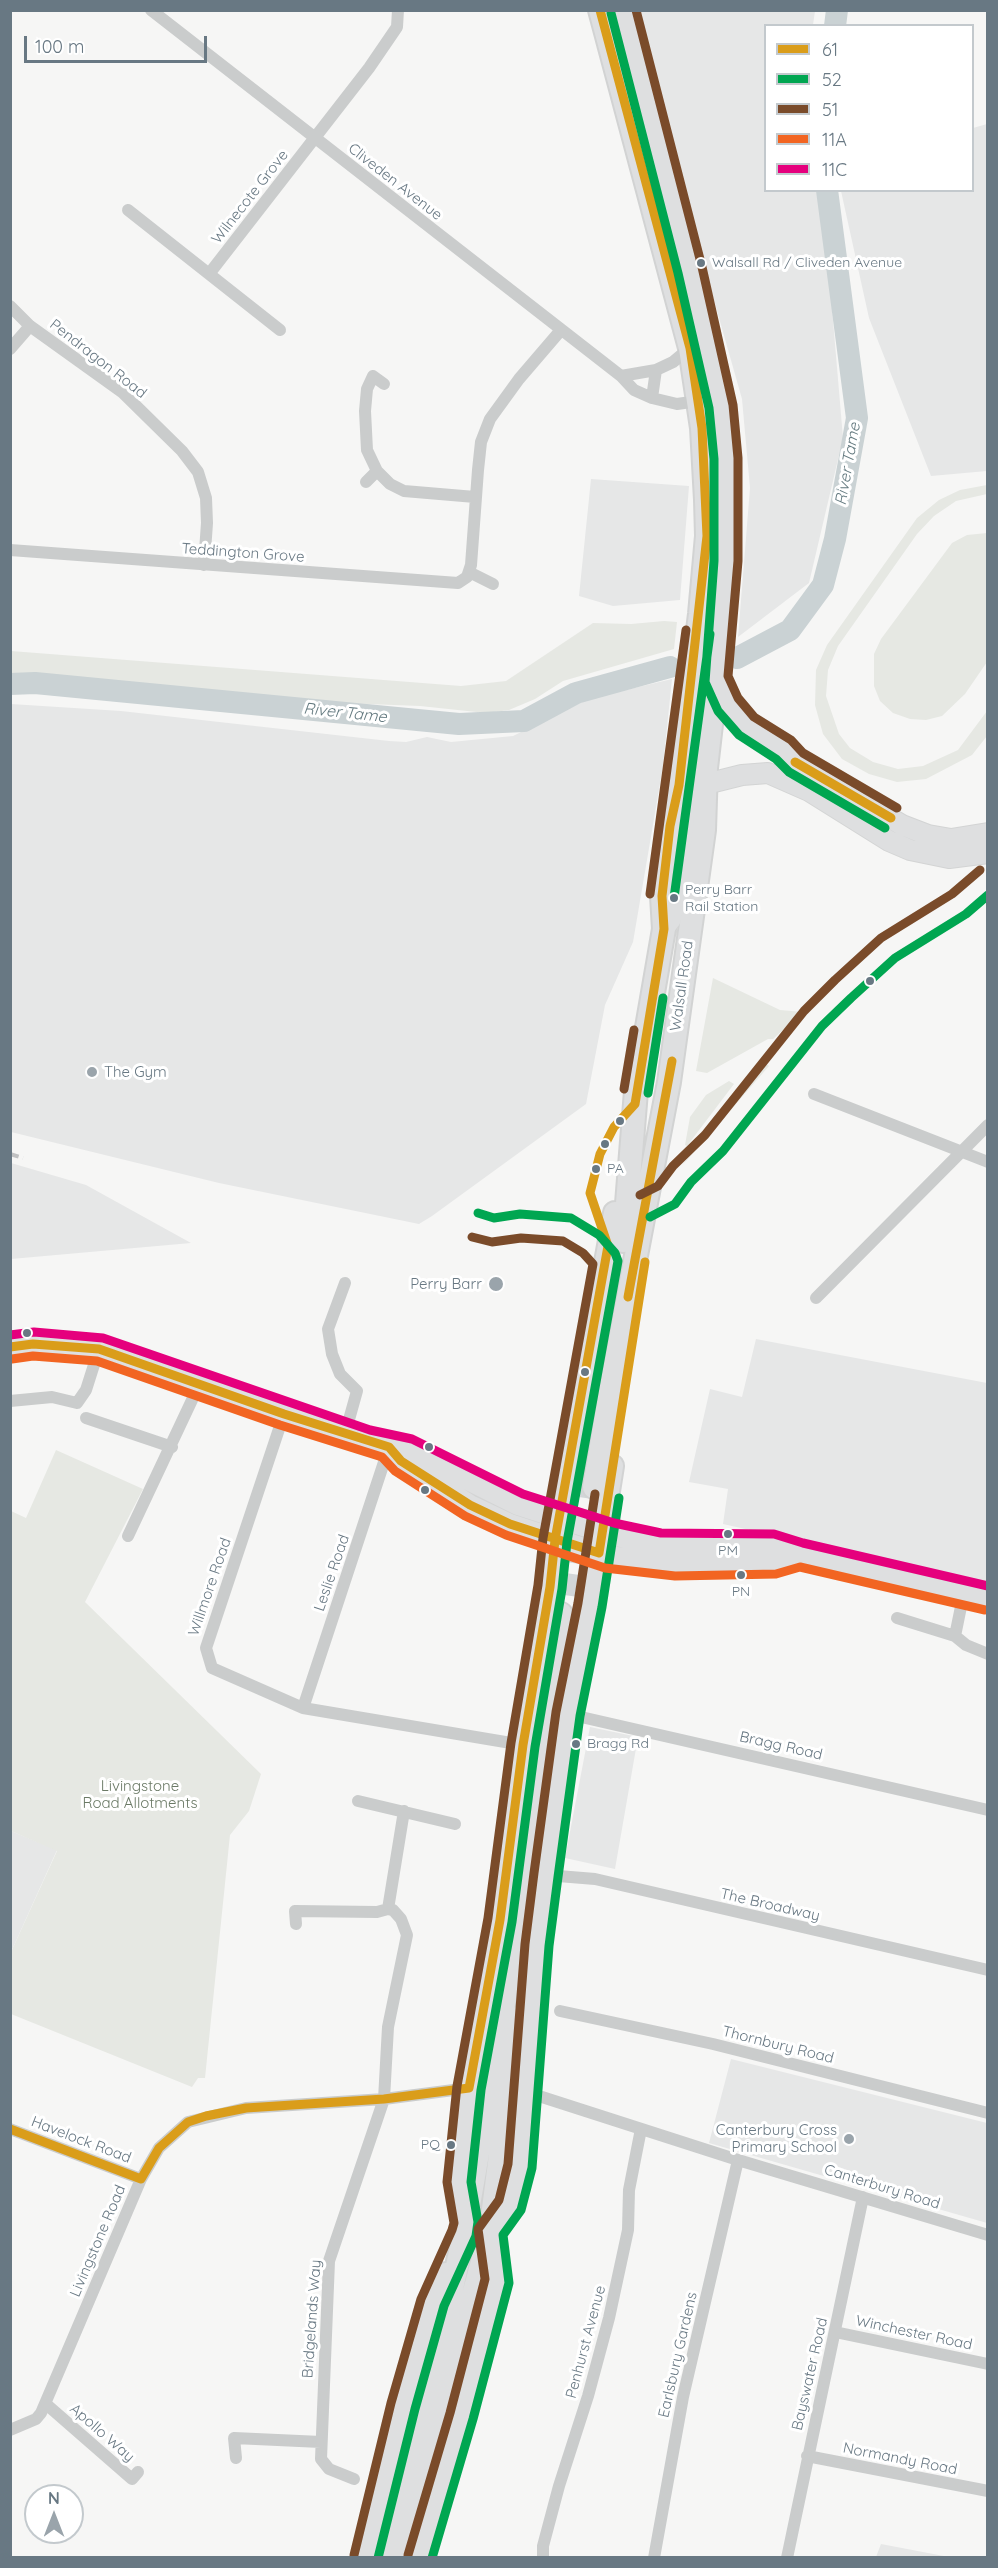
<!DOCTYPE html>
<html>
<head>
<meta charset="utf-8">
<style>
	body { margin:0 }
	#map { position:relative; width:998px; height:2568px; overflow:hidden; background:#f6f6f5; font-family:Quicksand,sans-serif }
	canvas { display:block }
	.frame { position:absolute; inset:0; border:12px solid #687883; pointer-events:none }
	.legend { position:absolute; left:764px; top:24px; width:210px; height:168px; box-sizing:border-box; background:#fff; border:2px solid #c3c9cd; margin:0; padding:8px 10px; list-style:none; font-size:18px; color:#687883 }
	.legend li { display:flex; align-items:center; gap:12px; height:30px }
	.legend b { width:30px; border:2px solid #c3c9cd }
	.north { position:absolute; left:24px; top:2484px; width:60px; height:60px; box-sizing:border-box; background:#fff; border:2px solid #c3c9cd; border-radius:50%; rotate:0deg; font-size:16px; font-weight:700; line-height:24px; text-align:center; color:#687883 }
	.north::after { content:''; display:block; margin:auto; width:21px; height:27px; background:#9aa4ab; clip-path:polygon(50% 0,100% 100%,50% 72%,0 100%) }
	.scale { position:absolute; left:24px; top:36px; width:183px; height:27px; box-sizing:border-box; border:3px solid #687883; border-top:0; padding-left:8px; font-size:18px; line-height:21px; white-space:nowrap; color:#687883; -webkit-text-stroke:4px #fff; paint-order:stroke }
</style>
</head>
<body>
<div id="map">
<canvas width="998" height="2568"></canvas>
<div class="frame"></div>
<ul class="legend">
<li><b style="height:8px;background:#da9d1a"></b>61</li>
<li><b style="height:8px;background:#00a651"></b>52</li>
<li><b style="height:8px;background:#7a4b2a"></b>51</li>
<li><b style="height:8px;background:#f26522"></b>11A</li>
<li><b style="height:8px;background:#e5007d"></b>11C</li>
</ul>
<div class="north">N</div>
<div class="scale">100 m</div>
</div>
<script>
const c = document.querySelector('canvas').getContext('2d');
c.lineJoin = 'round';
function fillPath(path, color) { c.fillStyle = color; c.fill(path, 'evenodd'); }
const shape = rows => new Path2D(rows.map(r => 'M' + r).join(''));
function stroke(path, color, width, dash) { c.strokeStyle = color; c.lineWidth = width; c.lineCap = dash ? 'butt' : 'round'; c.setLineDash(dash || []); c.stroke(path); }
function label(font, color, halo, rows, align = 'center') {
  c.font = font + ' Quicksand,sans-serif'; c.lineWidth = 6; c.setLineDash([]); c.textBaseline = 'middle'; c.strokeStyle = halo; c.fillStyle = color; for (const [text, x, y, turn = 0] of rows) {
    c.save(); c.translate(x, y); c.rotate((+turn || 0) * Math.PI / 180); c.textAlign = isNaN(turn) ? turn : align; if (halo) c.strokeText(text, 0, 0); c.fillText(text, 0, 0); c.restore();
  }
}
fillPath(shape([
	[632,11,815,11,813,25,766,26,766,190,822,191,843,438,809,583,738,637,750,488,742,399],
	[987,124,987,471,931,476,869,318,841,191,972,190,973,128],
	[591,479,689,486,680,600,613,606,579,596],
	[672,679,663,766,633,942,605,1005,586,1104,432,1216,419,1224,219,1183,11,1132,11,704,121,711,389,741,406,742,427,737,451,742,513,736,588,699],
	[11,1163,86,1185,191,1243,11,1259],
	[756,1339,987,1383,987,1583,723,1524,728,1489,689,1482,710,1389,742,1397],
	[590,1727,638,1737,615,1869,565,1858],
	[11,1831,57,1850,11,1952],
	[731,2059,987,2123,987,2223,709,2143],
	[881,2544,949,2557,876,2557]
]), '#e6e7e7');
fillPath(shape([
	[987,485,987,494,956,501,934,516,917,534,838,646,828,670,826,696,839,734,850,748,873,762,898,769,923,766,958,750,987,711,987,736,972,755,926,779,897,782,869,774,842,759,823,734,815,705,816,670,827,645,917,518,939,500,960,490],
	[987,533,987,662,965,694,942,716,926,720,910,719,893,713,880,701,874,686,874,654,881,639,952,543,967,535],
	[664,621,677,622,674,649,563,681,535,699,509,710,486,713,420,706,263,700,82,678,11,676,11,651,461,686,506,681,593,623,631,624],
	[713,978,780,1010,803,1012,773,1039,768,1039,707,1073,696,1071],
	[764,1062,769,1066,681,1167,761,1063],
	[729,1081,734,1084,687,1146,685,1145,690,1117,706,1095],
	[56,1450,143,1489,85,1602,261,1774,249,1811,230,1835,205,2078,198,2078,192,2087,11,2014,11,1952,57,1851,11,1831,11,1511,26,1518]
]), '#e6e8e3');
stroke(shape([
	[835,26,837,10],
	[737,658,790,630,823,585,835,539,857,418,827,190],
	[10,684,35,683,459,724,524,721,576,693,670,667]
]), '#cad2d4', 22);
stroke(shape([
	[564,1595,580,1485]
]), '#d2d6d8', 22, [22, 11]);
const primary = shape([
	[716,678,728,704,746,726,784,750,795,762,902,825,928,835,951,839,988,833],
	[679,785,706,784,742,775,768,773,809,791,889,841,910,850,949,858,988,853],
	[664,928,671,919,692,800,711,780],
	[10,1347,33,1344,99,1349,367,1442,408,1450,518,1505,611,1535,660,1545,773,1546,800,1555,988,1598],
	[389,1447,401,1461,470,1505,510,1524,608,1556,675,1564,775,1562,800,1555]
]);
const highway = shape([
	[600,10,690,348,702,428,706,500,707,536,700,614,679,785,670,826,662,896,664,929,636,1091,624,1241],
	[594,1487,610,1392,669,1082,704,830,706,768,722,628,726,561,726,458,721,406,690,270,623,10],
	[466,2223,459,2182,469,2088,500,1920,523,1745,550,1587,555,1540,615,1213],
	[366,2558,403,2406,433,2302,446,2274],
	[383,2558,404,2478,425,2412,464,2234,507,1986,561,1614],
	[402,2558,490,2232,518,2018],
	[419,2558,462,2416,497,2280,490,2232,510,2205,520,2166,537,1945,546,1875,568,1714,590,1605,612,1466]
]);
stroke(primary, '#d3d4d4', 22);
stroke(highway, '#d2d3d3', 26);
stroke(shape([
	[151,10,621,376,634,390,652,398,677,404,698,401,701,398],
	[128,210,280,330],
	[209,274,369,68,397,27,398,10],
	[10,306,30,326,122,392,182,451,198,472,206,498,207,523,204,565],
	[10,349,30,326],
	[621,376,656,370,673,362,690,348],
	[384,384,373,376,367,389,365,411,367,450,377,471,390,484,404,491,475,497],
	[652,398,656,370],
	[366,482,377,471],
	[10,550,458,583,467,577,471,565,478,470,481,442,490,419,519,379,561,330],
	[469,572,493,584],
	[814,1094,988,1162],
	[816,1298,988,1125],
	[10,1401,52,1397,77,1403,86,1390,99,1349],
	[284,1414,206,1648,212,1668,303,1708,523,1745],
	[86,1418,172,1447],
	[345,1434,357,1391,340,1374,332,1354,328,1329,345,1283],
	[128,1536,200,1383],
	[897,1618,955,1636,966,1645,988,1654],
	[955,1636,964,1592],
	[303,1708,389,1447],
	[568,1714,988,1810],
	[358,1801,455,1824],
	[546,1875,595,1879,988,1970],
	[388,1909,404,1811],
	[296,1924,295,1911,377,1912,388,1909,393,1910,401,1919,407,1935,388,2027,384,2099,329,2261,321,2459,329,2469,354,2479],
	[560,2011,713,2044,988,2113],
	[527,2097,542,2097,738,2160,988,2235],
	[10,2129,141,2179],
	[835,2332,988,2364],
	[46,2404,132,2479,138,2472],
	[10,2430,36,2419,41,2413,141,2179,159,2148,188,2122,246,2108,384,2099,469,2088],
	[807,2456,988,2491],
	[236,2458,234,2438,321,2442],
	[543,2558,543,2546,559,2486,588,2396,609,2318,628,2230,629,2190,641,2129],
	[654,2558,683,2397,738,2160],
	[787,2558,863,2197]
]), '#cacccc', 12);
stroke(primary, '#dedfe0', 20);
stroke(highway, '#dedfe0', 22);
stroke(shape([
	[10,1154,23,1158]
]), '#c0c1c2', 4, [9, 4.5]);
stroke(shape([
	[795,762,891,818],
	[628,1297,672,1061],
	[10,1347,33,1344,99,1349,284,1414,389,1447,401,1461,470,1505,510,1524,599,1553,645,1262],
	[10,2129,141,2179,159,2148,188,2122,206,2116,246,2108,384,2099,469,2088,500,1920,523,1745,550,1587,555,1540,608,1246,590,1193,600,1154,614,1127,635,1104,664,929,662,896,670,826,679,785,707,536,702,428,690,348,600,10]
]), '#da9d1a', 9);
stroke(shape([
	[611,13,678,273,709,408,714,459,714,561,705,682,718,711,739,735,776,759,789,772,885,828],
	[674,898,710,634],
	[648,1093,663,998],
	[650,1217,675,1204,691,1182,723,1151,822,1026,851,998,895,958,966,914,988,895],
	[378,2558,415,2409,444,2306,476,2236,478,2222,471,2182,481,2090,512,1922,535,1747,562,1589,567,1542,618,1261,615,1253,599,1235,571,1218,520,1214,494,1218,478,1213],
	[432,2558,473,2419,509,2283,503,2235,521,2210,532,2168,549,1946,558,1877,580,1716,602,1607,619,1498]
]), '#00a651', 9);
stroke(shape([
	[636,10,702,267,733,405,738,458,738,561,728,676,738,698,754,717,791,740,803,753,897,808],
	[650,894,686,630],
	[624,1089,634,1030],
	[640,1195,658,1186,673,1166,705,1135,804,1011,835,980,881,938,952,894,980,870],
	[354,2555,391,2403,421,2299,452,2230,454,2223,447,2182,457,2086,488,1918,511,1743,538,1585,543,1538,593,1264,583,1253,563,1241,521,1238,492,1242,472,1237],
	[408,2555,450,2413,485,2279,478,2229,499,2200,508,2164,525,1944,534,1873,556,1712,578,1603,595,1494]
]), '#7a4b2a', 9);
stroke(shape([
	[12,1359,33,1356,97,1361,280,1425,382,1457,395,1471,465,1516,506,1535,605,1568,675,1576,776,1574,800,1567,985,1610]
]), '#f26522', 9);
stroke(shape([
	[10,1335,34,1332,103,1338,370,1430,412,1439,523,1494,614,1523,661,1533,774,1534,803,1543,988,1586]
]), '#e5007d', 9);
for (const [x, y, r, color] of [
	[701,263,5,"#687883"],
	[674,898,5,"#687883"],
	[870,981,5,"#687883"],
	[92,1072,6,"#9aa4ab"],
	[620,1121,5,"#687883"],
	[605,1144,5,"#687883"],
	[596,1169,5,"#687883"],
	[496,1284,8,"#9aa4ab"],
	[27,1333,5,"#687883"],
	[585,1372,5,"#687883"],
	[429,1447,5,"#687883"],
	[425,1490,5,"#687883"],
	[728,1534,5,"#687883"],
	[741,1575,5,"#687883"],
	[576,1744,5,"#687883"],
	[849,2139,6,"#9aa4ab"],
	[451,2145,5,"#687883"]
]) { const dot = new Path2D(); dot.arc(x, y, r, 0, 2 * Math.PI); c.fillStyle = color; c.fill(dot); stroke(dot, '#fff', 2); }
label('14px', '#687883', '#fff', [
	["Walsall Rd / Cliveden Avenue",712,263],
	["Perry Barr",685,890],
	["Rail Station",685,907],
	["PA",607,1169],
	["PM",728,1551,"center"],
	["PN",741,1592,"center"],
	["Bragg Rd",587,1744],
	["PQ",440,2145,"right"]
], 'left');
label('15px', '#687883', '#fff', [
	["Cliveden Avenue",395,182,38],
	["Wilnecote Grove",250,197,-52],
	["Pendragon Road",98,359,38],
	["Teddington Grove",243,553,4],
	["Walsall Road",682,986,-82],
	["Leslie Road",332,1573,-71],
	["Willmore Road",210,1587,-71],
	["Bragg Road",781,1746,13],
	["The Broadway",770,1905,13],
	["Thornbury Road",778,2045,14],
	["Havelock Road",81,2140,21],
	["Canterbury Road",882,2187,17],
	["Livingstone Road",98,2241,-67],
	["Bridgelands Way",312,2319,-86],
	["Winchester Road",914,2333,12],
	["Penhurst Avenue",586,2342,-75],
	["Earlsbury Gardens",678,2355,-77],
	["Bayswater Road",810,2374,-77],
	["Apollo Way",102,2433,41],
	["Normandy Road",900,2459,11]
]);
label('15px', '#687883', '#fff', [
	["The Gym",104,1072,"left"],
	["Perry Barr",482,1284],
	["Canterbury Cross",837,2130],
	["Primary School",837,2147]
], 'right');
label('15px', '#6b7a66', '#fff', [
	["Livingstone",140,1786],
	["Road Allotments",140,1803]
]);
label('italic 16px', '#63797f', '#fff', [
	["River Tame",848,464,-80],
	["River Tame",345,713,6]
]);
</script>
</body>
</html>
